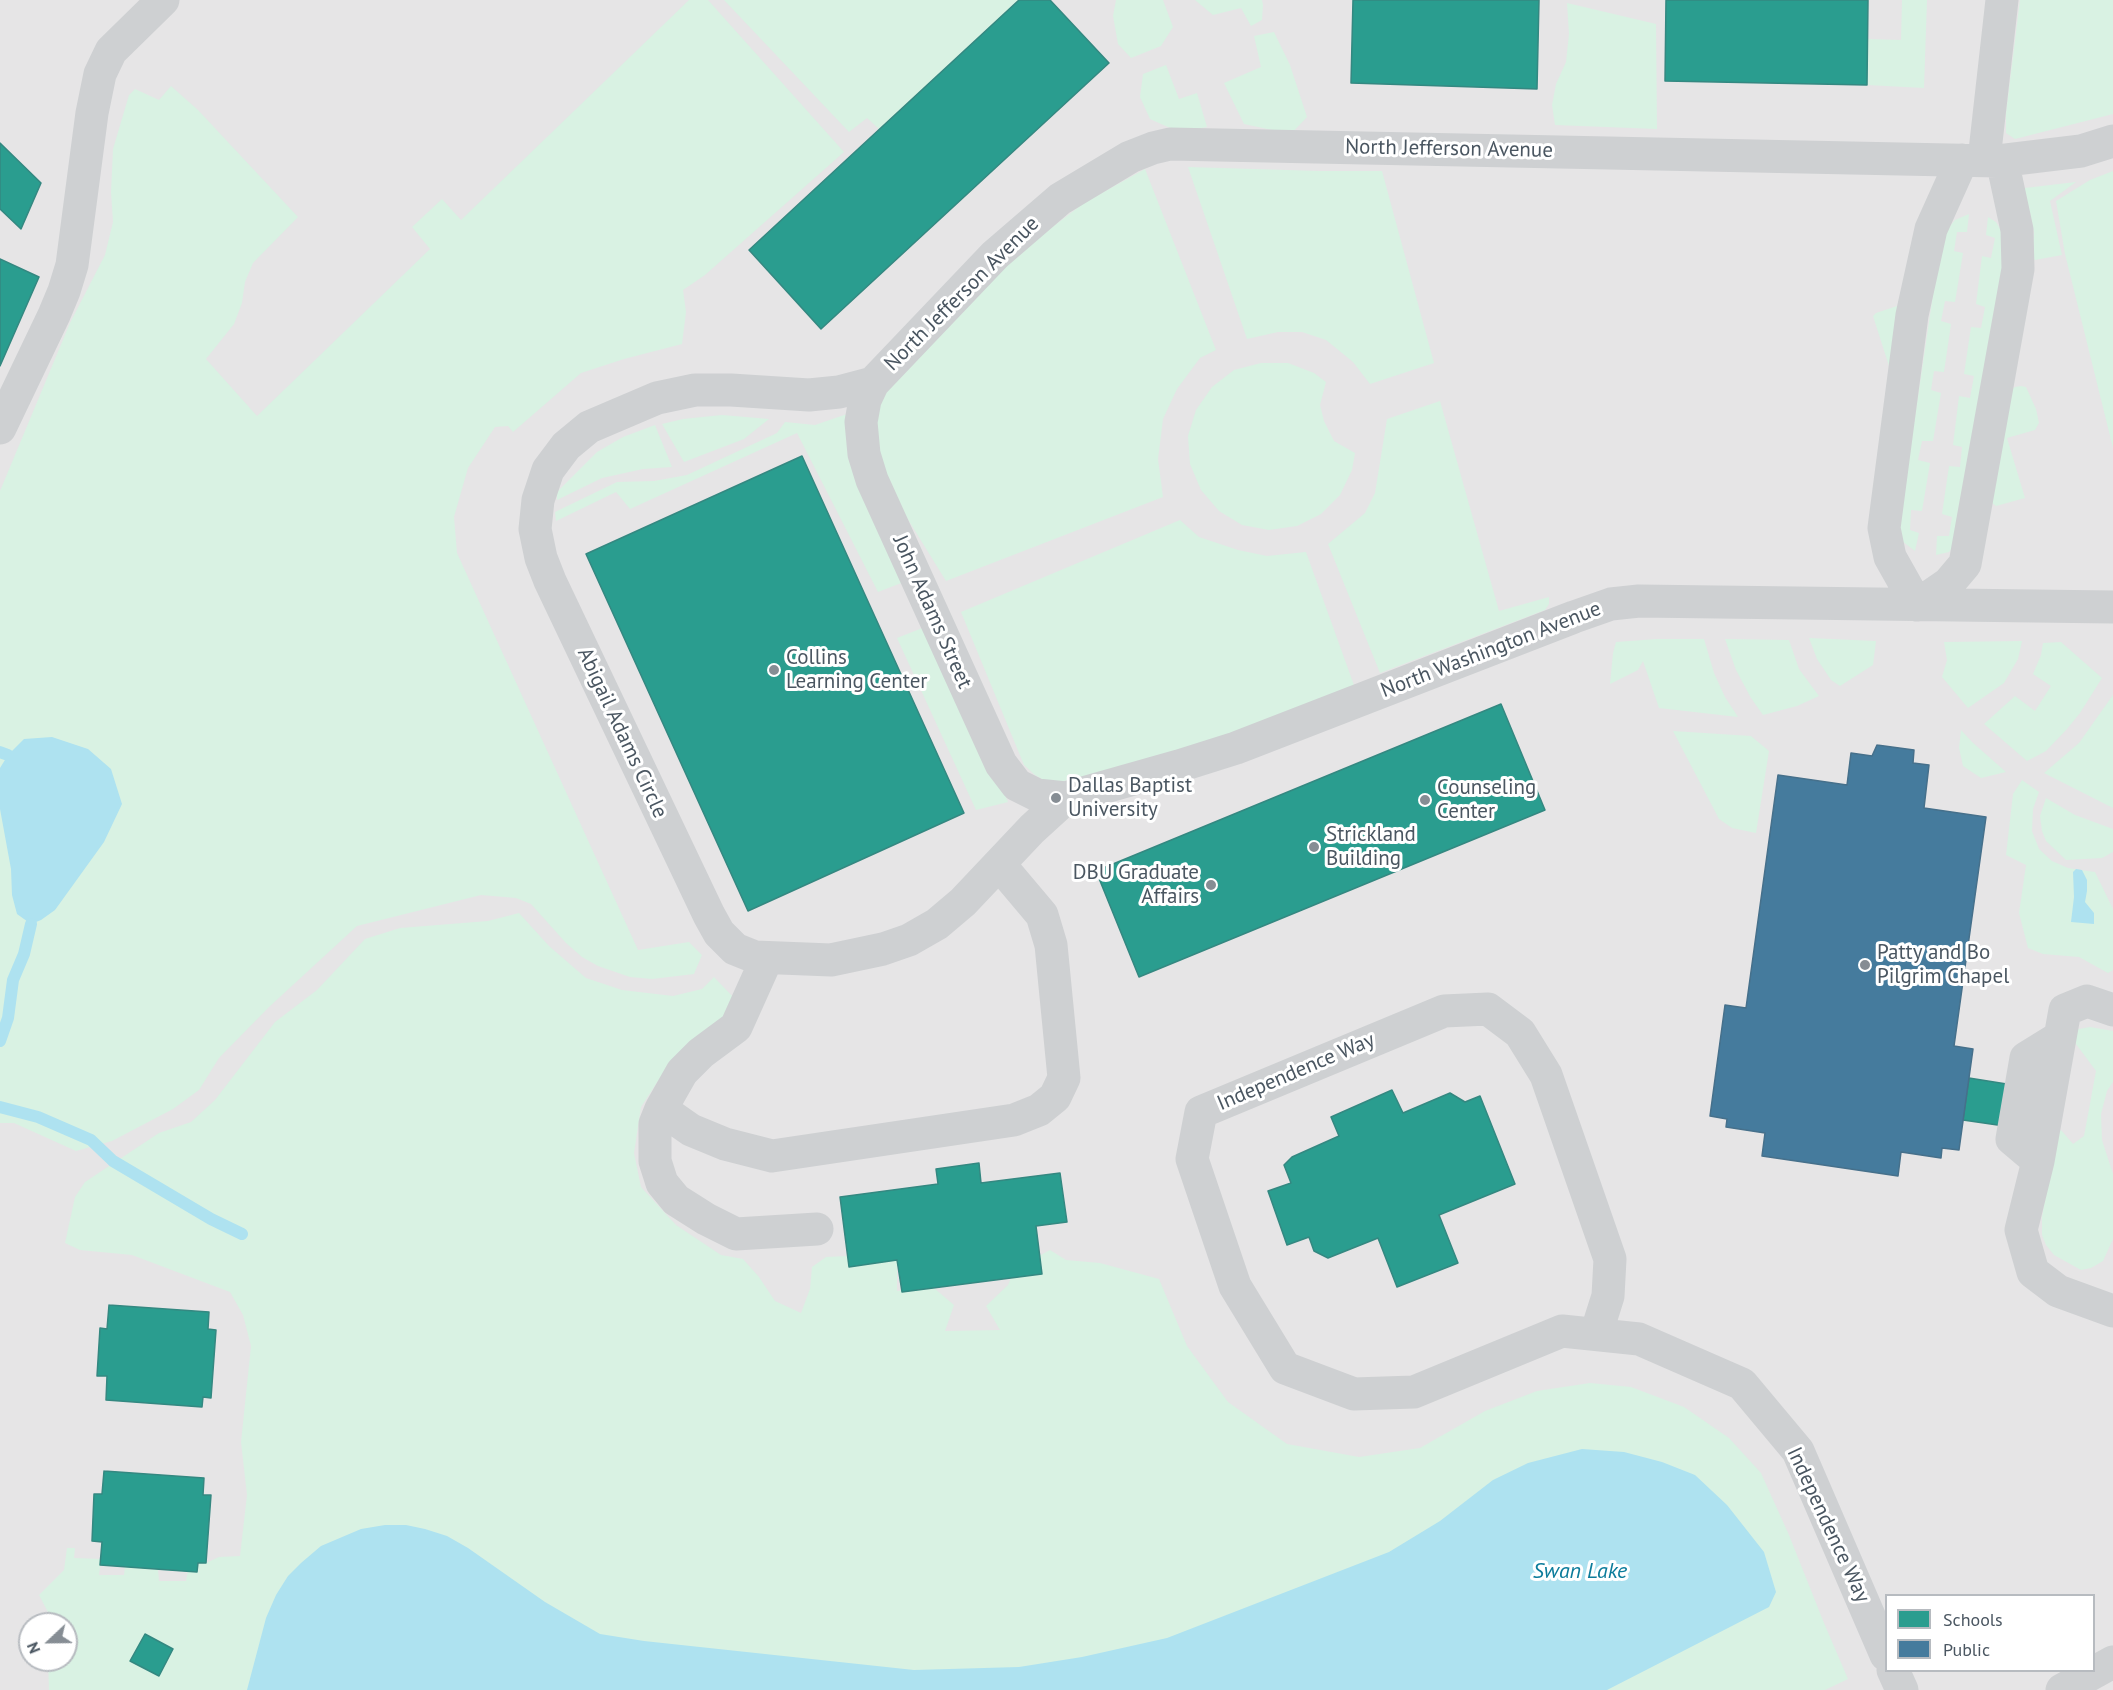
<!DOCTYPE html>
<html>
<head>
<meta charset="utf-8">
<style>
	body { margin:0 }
	#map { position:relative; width:2113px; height:1690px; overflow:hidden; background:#f4f4f4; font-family:"PT Sans",sans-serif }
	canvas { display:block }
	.legend { position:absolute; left:1885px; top:1594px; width:210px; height:78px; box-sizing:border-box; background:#fff; border:2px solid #b7bbc0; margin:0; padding:8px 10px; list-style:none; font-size:18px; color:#4a5661 }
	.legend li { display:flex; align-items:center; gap:12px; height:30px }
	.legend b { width:30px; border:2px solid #b7bbc0 }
	.north { position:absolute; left:18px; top:1612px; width:60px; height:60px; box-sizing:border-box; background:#fff; border:2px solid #b7bbc0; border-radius:50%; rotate:248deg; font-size:16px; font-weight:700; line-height:24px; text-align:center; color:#4a5661 }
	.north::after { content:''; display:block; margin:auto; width:21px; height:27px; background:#868d94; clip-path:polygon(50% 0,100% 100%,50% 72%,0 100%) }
</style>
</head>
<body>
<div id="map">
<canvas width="2113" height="1690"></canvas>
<ul class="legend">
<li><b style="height:16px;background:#2a9d8f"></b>Schools</li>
<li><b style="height:16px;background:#457b9d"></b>Public</li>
</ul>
<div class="north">N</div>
</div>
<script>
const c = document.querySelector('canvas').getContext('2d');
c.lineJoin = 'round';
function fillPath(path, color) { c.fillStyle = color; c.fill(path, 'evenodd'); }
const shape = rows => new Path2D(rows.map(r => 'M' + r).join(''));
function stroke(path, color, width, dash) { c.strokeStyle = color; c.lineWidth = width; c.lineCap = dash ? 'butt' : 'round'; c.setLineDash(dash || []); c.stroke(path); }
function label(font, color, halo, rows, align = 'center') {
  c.font = font + ' "PT Sans",sans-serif'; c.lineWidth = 6; c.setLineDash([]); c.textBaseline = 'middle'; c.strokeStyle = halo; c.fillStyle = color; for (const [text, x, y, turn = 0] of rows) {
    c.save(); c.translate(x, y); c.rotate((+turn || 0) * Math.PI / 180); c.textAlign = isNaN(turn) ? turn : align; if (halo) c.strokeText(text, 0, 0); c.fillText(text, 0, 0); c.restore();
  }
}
fillPath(shape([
	[0,0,2113,0,2113,1690,0,1690],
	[1886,1596,2094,1596,2094,1670,1886,1670],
	[30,1624,66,1624,66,1660,30,1660]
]), '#e6e5e6');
fillPath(shape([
	[689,0,708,0,844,152,705,275,683,290,686,312,682,344,624,359,581,373,513,432,508,426,495,427,468,468,454,517,457,553,638,950,689,942,702,955,694,974,652,979,630,977,598,966,582,957,566,943,531,904,516,898,481,895,357,926,269,1007,219,1058,199,1090,173,1109,112,1141,76,1151,14,1123,0,1123,0,491,70,323,105,255,113,222,111,192,113,149,129,95,135,89,159,100,171,86,198,110,298,217,253,263,245,282,242,303,234,324,206,359,257,416,430,249,412,227,442,199,461,220],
	[724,0,1019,0,879,129,867,118,849,132],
	[1116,0,1163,0,1173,27,1161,46,1131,58,1118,44,1113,16],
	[1195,0,1262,0,1263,5,1262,20,1251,26,1241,8,1213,15],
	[1902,0,1927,0,1924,88,1867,85,1868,39,1901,40],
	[2020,0,2113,0,2113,114,2015,139,2006,133,2006,113],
	[1567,3,1656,24,1657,129,1555,125,1552,105,1556,84,1566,62,1569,34],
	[1274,32,1290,65,1307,117,1291,134,1244,124,1224,83,1261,67,1254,36],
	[1166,65,1179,99,1197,93,1207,127,1179,132,1150,119,1140,97,1143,74],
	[1188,167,1320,171,1382,171,1434,363,1370,384,1353,362,1326,340,1302,332,1278,332,1247,339],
	[1145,169,1216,350,1200,358,1177,389,1163,419,1158,459,1163,497,946,581,896,500,869,428,889,385,980,289,1038,238,1084,203],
	[2113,171,2113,448,2065,254,2056,201,2090,180],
	[2076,182,2050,201,2062,255,2035,260,2031,256,2034,233,2030,212,2016,189],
	[1969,214,1967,232,1957,232,1954,251,1963,253,1955,302,1945,301,1941,321,1951,324,1944,372,1934,371,1931,390,1941,393,1933,441,1922,441,1918,460,1930,463,1922,511,1911,510,1910,530,1919,533,1915,551,1902,541,1898,532,1939,254,1945,232,1955,220],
	[1988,217,1996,222,2002,232,2002,275,1955,545,1949,552,1936,555,1937,536,1949,536,1952,517,1942,514,1949,466,1960,467,1962,447,1953,445,1959,396,1970,398,1974,376,1964,374,1971,327,1981,328,1985,307,1976,304,1982,256,1991,258,1995,238,1986,235],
	[1897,306,1901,306,1889,366,1873,316,1876,313],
	[1261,363,1288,363,1314,373,1326,382,1320,405,1324,421,1334,441,1355,453,1352,470,1340,495,1321,514,1297,526,1269,530,1242,525,1219,511,1201,490,1190,464,1188,436,1196,410,1212,387,1234,370],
	[2021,386,2026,387,2036,409,2039,423,2035,430,2007,438,2025,498,1996,506,1992,503,2010,391,2015,387],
	[1440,401,1499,611,1549,597,1549,604,1545,610,1380,673,1328,544,1365,513,1375,493,1387,419],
	[850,413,909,580,878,592,797,433,630,509,616,492,556,521,555,512,617,482,654,481,687,475,777,433,785,422,815,425],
	[722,415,769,419,744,439,684,462,662,424,683,419],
	[655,425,672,467,643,469,602,478,557,500,557,492,597,452,623,437],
	[1180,520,1199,537,1238,550,1267,556,1306,552,1355,688,1168,758,1050,784,1035,775,1024,765,961,612],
	[930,625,1008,802,976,810,897,638],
	[1809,638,1876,641,1873,665,1840,686,1831,680,1817,659],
	[1657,639,1704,639,1714,673,1725,697,1738,717,1659,708,1643,661,1638,670,1610,684,1613,653,1616,642],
	[1725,639,1789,640,1799,669,1819,696,1797,706,1763,715,1751,698,1736,670],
	[2022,641,2018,659,2004,683,1968,708,1942,677,1947,660,1944,642],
	[2061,642,2102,678,2080,713,2067,729,2046,751,2027,761,1984,724,2015,696,2035,711,2051,686,2033,674,2041,655,2043,643],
	[2113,695,2113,808,2044,773,2079,743],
	[1961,730,1972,742,2006,772,1981,778,1963,766,1959,748],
	[1673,731,1751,736,1769,751,1756,833,1732,828,1719,819],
	[2022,780,2039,792,2033,809,2032,831,2039,849,2052,861,2068,868,2095,872,2113,909,2113,970,2108,973,2079,957,2043,954,2028,948,2019,913,2026,865,2006,855,2013,794],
	[2046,798,2075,815,2113,829,2113,852,2102,858,2066,860,2046,841,2042,831,2040,816],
	[519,913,549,946,586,978,622,990,673,996,702,989,714,977,735,999,728,1014,671,1061,641,1107,634,1153,641,1187,676,1225,721,1255,743,1259,759,1277,775,1301,801,1313,810,1289,812,1267,826,1257,848,1256,850,1267,897,1260,897,1291,934,1288,954,1305,945,1331,1000,1330,986,1306,1008,1285,1011,1278,1042,1274,1039,1256,1050,1250,1066,1260,1100,1263,1159,1279,1187,1346,1228,1402,1287,1444,1359,1457,1420,1448,1485,1411,1537,1391,1590,1383,1631,1387,1684,1407,1729,1438,1761,1473,1789,1535,1824,1623,1848,1679,1825,1690,49,1690,48,1660,66,1660,66,1624,40,1624,50,1616,39,1595,64,1570,67,1548,75,1548,74,1558,101,1559,99,1575,124,1575,125,1567,158,1569,159,1581,186,1581,188,1571,198,1563,206,1563,219,1557,240,1556,247,1495,241,1442,251,1346,243,1315,230,1292,132,1255,80,1250,65,1243,75,1197,85,1182,159,1133,191,1122,215,1100,275,1022,317,990,365,939,400,928,488,921],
	[2090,1027,2113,1031,2113,1082,2107,1091,2101,1114,2102,1140,2113,1174,2113,1239,2103,1261,2091,1268,2081,1270,2054,1255,2046,1245,2042,1235,2042,1217,2056,1134,2061,1130,2073,1144,2084,1136,2096,1071,2076,1044,2073,1036,2074,1030]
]), '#d9f2e3');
fillPath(shape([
	[52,737,88,749,111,769,122,804,104,842,55,910,41,920,31,924,17,914,12,895,11,869,0,809,0,768,8,755,24,739],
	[2076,869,2082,870,2087,880,2087,891,2085,902,2094,913,2094,924,2071,922,2074,897,2073,872],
	[1582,1449,1624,1452,1662,1462,1695,1475,1727,1505,1764,1552,1776,1592,1769,1607,1607,1690,247,1690,266,1618,276,1595,288,1576,301,1563,321,1546,361,1529,385,1525,406,1525,425,1529,447,1536,468,1548,545,1602,600,1634,644,1641,914,1670,1019,1667,1082,1657,1167,1638,1389,1552,1440,1521,1493,1480,1528,1463]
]), '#aee2f0');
const schools = shape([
	[1019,0,1050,0,1109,63,821,329,749,250,1019,0],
	[1353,0,1539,0,1537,89,1351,83,1353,0],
	[1666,0,1868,0,1867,85,1665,81,1666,0],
	[0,143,41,183,21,229,0,209,0,143],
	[0,259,39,277,0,366,0,259],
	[802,456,964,813,748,911,586,554,802,456],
	[1501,704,1545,810,1139,977,1096,871,1501,704],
	[1969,1078,2038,1089,2032,1130,1963,1120,1969,1078],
	[1392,1090,1403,1113,1450,1093,1465,1102,1480,1096,1515,1184,1439,1215,1458,1263,1397,1287,1378,1238,1328,1258,1314,1251,1309,1237,1287,1245,1268,1191,1291,1183,1284,1165,1292,1157,1339,1136,1331,1117,1392,1090],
	[979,1163,981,1183,1060,1173,1067,1222,1036,1226,1042,1274,902,1292,897,1260,849,1267,840,1197,938,1184,936,1169,979,1163],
	[109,1305,209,1312,208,1329,216,1330,211,1398,203,1397,202,1407,106,1400,107,1376,97,1376,100,1328,107,1329,109,1305],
	[104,1471,204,1478,203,1495,211,1495,206,1563,198,1563,197,1572,100,1565,102,1542,92,1541,94,1494,102,1494,104,1471],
	[145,1634,173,1649,159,1676,130,1661,145,1634]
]);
fillPath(schools, '#2a9d8f');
stroke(schools, '#348881', 1.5);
const public = shape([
	[1877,745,1914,750,1913,763,1929,765,1924,808,1986,817,1954,1046,1973,1049,1959,1150,1942,1148,1941,1158,1901,1152,1898,1176,1762,1156,1765,1133,1726,1127,1727,1119,1710,1116,1725,1005,1746,1008,1778,775,1847,785,1851,753,1872,756,1877,745]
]);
fillPath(public, '#457b9d');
stroke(public, '#46708b', 1.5);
stroke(shape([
	[0,752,8,755],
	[0,1041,8,1018,13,980,24,954,31,924],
	[0,1107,38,1117,91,1140,113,1161,211,1219,242,1234]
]), '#aee2f0', 12);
stroke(shape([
	[2113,141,2081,151,1998,161,1170,144,1153,148,1130,157,1060,199,995,255,873,383,865,400,861,422,864,454,872,480,1001,764,1017,785,1037,795,1066,798,1179,766,1236,748,1574,617,1611,604,1639,601,2113,607],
	[1962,160,1931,229,1912,315,1884,528,1890,557,1917,605,1949,583,1965,564,2018,269,2017,230,2002,160],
	[1984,160,2002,0],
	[873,383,839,392,809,395,731,390,695,390,657,398,589,427,566,446,548,470,538,500,535,529,541,558,550,581,709,915,719,933,735,949,755,957,831,960,883,949,909,940,937,924,963,902,1032,829,1066,798],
	[0,428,54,315,64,291,72,265,92,113,100,74,111,51,163,0],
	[767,958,736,1027,701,1053,682,1072,661,1109,691,1130,725,1144,772,1156,1014,1120,1039,1110,1055,1097,1064,1078,1051,945,1042,915,999,864],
	[2113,1010,2087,1001,2065,1010,2038,1161,2021,1230,2033,1272,2058,1291,2113,1311],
	[661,1109,655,1124,655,1161,662,1183,676,1200,706,1219,736,1234,817,1229],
	[2038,1161,2012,1139,2026,1058,2060,1037],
	[1596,1334,1608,1296,1610,1259,1546,1075,1520,1033,1488,1009,1444,1011,1201,1112,1192,1159,1235,1286,1285,1368,1354,1394,1414,1392,1562,1331,1639,1339,1742,1384,1798,1451,1886,1655],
	[1893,1670,1902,1690],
	[2062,1690,2113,1662]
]), '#ced0d2', 33);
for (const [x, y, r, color] of [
	[774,670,6,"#868d94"],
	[1056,798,6,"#868d94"],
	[1425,800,6,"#868d94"],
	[1314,847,6,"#868d94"],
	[1211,885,6,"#868d94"],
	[1865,965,6,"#868d94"]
]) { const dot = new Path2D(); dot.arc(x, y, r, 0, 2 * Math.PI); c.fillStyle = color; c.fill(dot); stroke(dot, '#fff', 2); }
label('21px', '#4a5661', '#fff', [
	["North Jefferson Avenue",1449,149,1],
	["North Jefferson Avenue",962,294,-45],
	["John Adams Street",932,612,66],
	["North Washington Avenue",1491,650,-21],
	["Abigail Adams Circle",622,733,65],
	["Independence Way",1296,1072,-23],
	["Independence Way",1828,1525,65]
]);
label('21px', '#4a5661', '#fff', [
	["Collins",786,658],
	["Learning Center",786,682],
	["Dallas Baptist",1068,786],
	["University",1068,810],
	["Counseling",1437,788],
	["Center",1437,812],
	["Strickland",1326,835],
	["Building",1326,859],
	["DBU Graduate",1199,873,"right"],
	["Affairs",1199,897,"right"],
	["Patty and Bo",1877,953],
	["Pilgrim Chapel",1877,977]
], 'left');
label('italic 22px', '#0c7c9b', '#fff', [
	["Swan Lake",1580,1572]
]);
</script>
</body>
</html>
